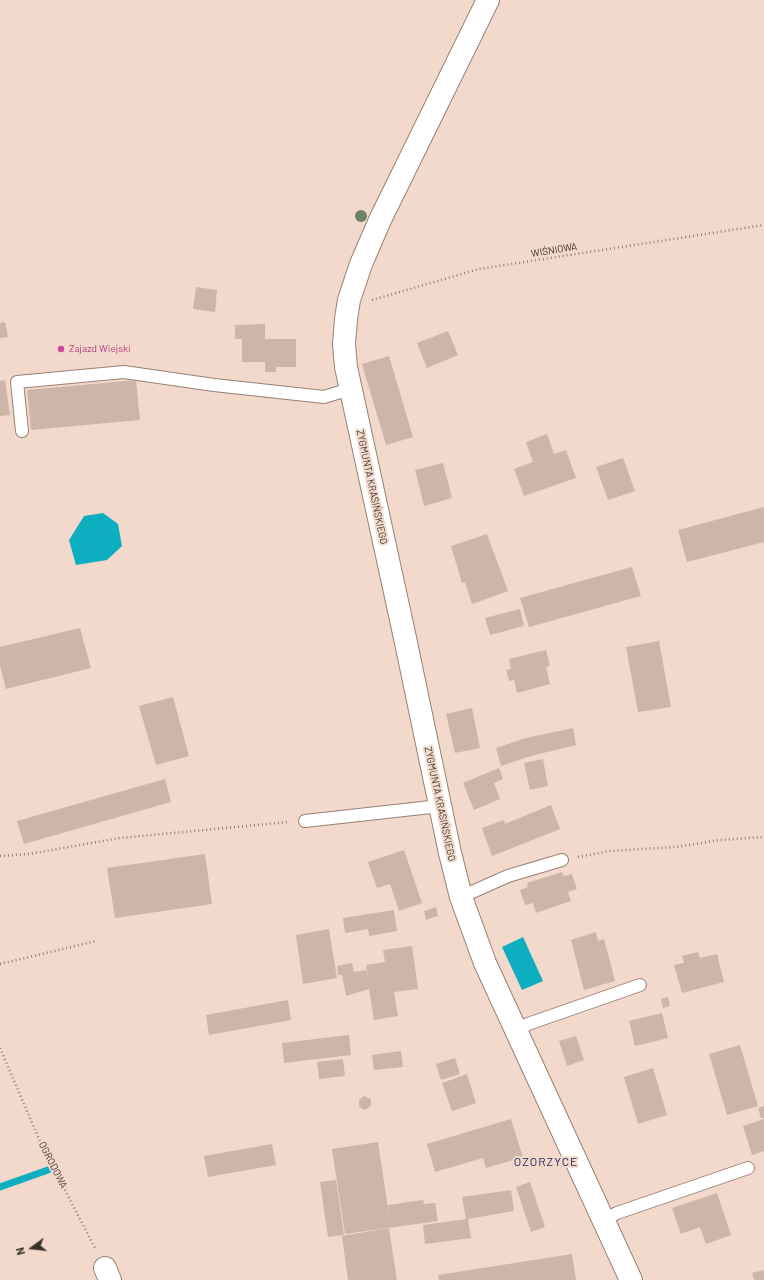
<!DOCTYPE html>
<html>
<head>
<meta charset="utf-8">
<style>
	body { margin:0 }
	#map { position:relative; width:764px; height:1280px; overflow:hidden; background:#f2d9cb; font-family:Barlow,sans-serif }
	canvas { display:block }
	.north { position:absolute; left:12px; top:1228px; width:40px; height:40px; -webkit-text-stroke:3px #f2d9cb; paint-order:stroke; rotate:255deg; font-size:11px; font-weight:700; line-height:16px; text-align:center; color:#3b312b }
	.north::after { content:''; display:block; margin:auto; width:14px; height:18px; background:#3b312b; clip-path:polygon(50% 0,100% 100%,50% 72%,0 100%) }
</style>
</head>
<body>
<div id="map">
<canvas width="764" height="1280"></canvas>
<div class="north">N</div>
</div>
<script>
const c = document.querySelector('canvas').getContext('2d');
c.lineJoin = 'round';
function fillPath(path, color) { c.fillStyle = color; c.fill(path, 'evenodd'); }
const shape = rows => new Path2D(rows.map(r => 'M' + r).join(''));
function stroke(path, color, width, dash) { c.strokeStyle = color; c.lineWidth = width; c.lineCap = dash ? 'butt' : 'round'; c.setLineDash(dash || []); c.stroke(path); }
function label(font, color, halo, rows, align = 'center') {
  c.font = font + ' Barlow,sans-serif'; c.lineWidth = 4; c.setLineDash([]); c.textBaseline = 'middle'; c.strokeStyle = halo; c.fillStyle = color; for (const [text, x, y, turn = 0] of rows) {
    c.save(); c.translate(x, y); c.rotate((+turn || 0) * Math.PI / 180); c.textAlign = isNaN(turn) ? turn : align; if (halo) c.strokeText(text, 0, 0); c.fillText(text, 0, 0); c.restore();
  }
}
fillPath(shape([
	[103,513,118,524,122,546,107,560,76,565,69,540,84,516],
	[523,937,543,981,522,990,502,947]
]), '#0daec0');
stroke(shape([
	[0,1187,48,1170]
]), '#0daec0', 7);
fillPath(shape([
	[196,287,217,290,215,312,193,309],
	[5,322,8,337,0,338,0,323],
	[265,324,265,339,296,339,296,367,276,367,276,372,265,372,265,362,242,362,242,339,235,339,235,325],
	[448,331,458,355,427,368,417,343],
	[389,356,413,437,386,445,362,364],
	[5,380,10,415,0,416,0,381],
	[136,380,140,420,31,430,27,390],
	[547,434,554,454,566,450,576,478,524,496,514,469,533,462,526,442],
	[623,458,635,491,608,500,596,467],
	[443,463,452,498,424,506,415,470],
	[764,507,764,542,687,562,678,530],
	[487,534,508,591,472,604,465,582,462,583,451,546],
	[632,567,641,596,529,627,520,598],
	[520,609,524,626,490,635,485,618],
	[80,628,91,668,6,689,0,666,0,647],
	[659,641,671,707,638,712,626,647],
	[546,650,550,666,546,667,550,684,517,693,514,680,509,681,506,670,511,669,509,659],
	[173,697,189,756,156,765,139,706],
	[472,708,480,748,455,753,446,714],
	[573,728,576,745,531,756,501,766,496,748,526,738],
	[543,759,548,786,530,790,524,763],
	[499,768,503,779,494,783,500,799,474,810,463,783],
	[165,779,171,802,24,844,17,821],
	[551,805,560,829,492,856,482,828,504,820,505,824],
	[404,850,422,903,399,911,390,884,377,888,368,862],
	[205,854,212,904,115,918,107,868],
	[562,872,563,876,572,874,577,889,568,892,571,901,536,913,533,903,525,905,520,890,528,887,527,883],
	[436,907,438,916,426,920,424,911],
	[394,910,397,931,369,936,368,929,345,933,343,918],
	[329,929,337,978,303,984,296,935],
	[596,932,598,941,604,939,615,981,584,990,571,940],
	[412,946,418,989,394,992,398,1016,374,1020,369,989,346,996,342,975,338,975,337,966,352,963,354,972,366,970,369,984,366,965,385,962,383,950],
	[698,952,700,958,717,954,724,982,682,993,674,965,684,963,682,956],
	[668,997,670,1006,663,1008,661,999],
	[288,1000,291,1020,209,1035,206,1015],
	[662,1013,668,1038,635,1046,629,1021],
	[349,1035,351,1055,284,1063,282,1043],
	[576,1036,584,1060,567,1066,559,1041],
	[740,1045,758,1106,727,1115,709,1054],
	[401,1051,403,1067,374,1070,372,1055],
	[455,1058,460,1074,441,1080,436,1064],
	[343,1059,345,1076,319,1079,317,1062],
	[653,1068,667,1115,638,1124,624,1077],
	[467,1074,476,1103,452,1111,442,1083],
	[364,1096,371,1099,371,1106,365,1110,359,1107,359,1100],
	[764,1106,764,1118,761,1118,758,1108],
	[511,1119,523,1157,486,1168,483,1158,435,1172,427,1144],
	[764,1119,764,1151,752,1155,743,1126],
	[378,1142,390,1222,388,1205,423,1200,424,1204,435,1203,438,1221,345,1234,332,1149],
	[272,1144,276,1165,208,1177,204,1156],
	[336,1180,344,1235,328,1237,320,1182],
	[530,1182,545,1227,531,1232,516,1187],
	[511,1190,514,1211,468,1219,471,1238,425,1244,423,1225,466,1219,462,1197],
	[717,1193,731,1235,706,1244,700,1227,681,1234,672,1208],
	[389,1228,397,1280,348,1280,342,1236],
	[572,1254,576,1280,439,1280,438,1275],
	[764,1270,764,1280,754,1280,752,1273]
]), '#cdb5a7');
const lane = shape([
	[22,431,17,382,124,372,214,385,324,397,350,389],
	[305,821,440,806],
	[461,897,508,876,562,860],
	[516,1031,528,1024,640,985],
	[604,1220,617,1213,748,1168]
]);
const street = shape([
	[105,1268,110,1280]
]);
const secondary = shape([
	[488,0,380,220,361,264,349,300,346,319,344,344,346,367,405,638,450,853,461,897,485,963,631,1280]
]);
stroke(lane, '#988175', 14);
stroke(street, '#988175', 24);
stroke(secondary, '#988175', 24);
stroke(shape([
	[372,300,479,269,764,225],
	[0,856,29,854,120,838,289,822],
	[578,857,610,851,676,847,720,840,764,837],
	[0,964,96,941],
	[0,1048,42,1146,95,1248]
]), '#907f76', 2.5, [1, 3]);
stroke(lane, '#fff', 12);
stroke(street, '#fff', 22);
stroke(secondary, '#fff', 22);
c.fillStyle = '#6d8468';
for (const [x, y] of [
	[361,216]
]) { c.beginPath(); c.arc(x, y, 6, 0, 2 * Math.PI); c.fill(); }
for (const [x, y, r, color] of [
	[61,349,4,"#d1479c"]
]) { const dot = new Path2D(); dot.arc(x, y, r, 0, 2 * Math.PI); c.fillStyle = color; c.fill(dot); stroke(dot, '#f2d9cb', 1.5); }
label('10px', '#3b312b', '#f2d9cb', [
	["WIŚNIOWA",554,250,-9],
	["ZYGMUNTA KRASIŃSKIEGO",372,487,78],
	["ZYGMUNTA KRASIŃSKIEGO",440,804,78],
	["OGRODOWA",53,1165,63]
]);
label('10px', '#b23c85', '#f2d9cb', [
	["Zajazd Wiejski",69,349]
], 'left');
c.letterSpacing = '1px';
label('12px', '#18285f', '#f2d9cb', [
	["OZORZYCE",546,1162]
]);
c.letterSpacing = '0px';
</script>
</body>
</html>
